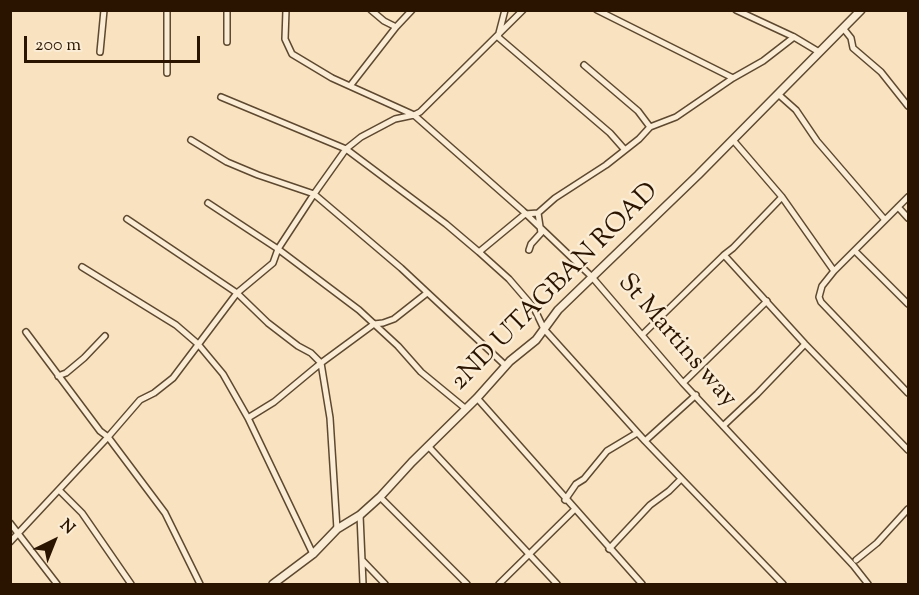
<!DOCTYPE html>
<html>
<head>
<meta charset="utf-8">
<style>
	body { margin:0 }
	#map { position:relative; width:919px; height:595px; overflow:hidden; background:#f8e2bf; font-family:"Sorts Mill Goudy",serif }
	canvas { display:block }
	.frame { position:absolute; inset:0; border:12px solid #2a1400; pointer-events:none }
	.north { position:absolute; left:24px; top:511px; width:60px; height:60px; -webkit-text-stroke:4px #faecd5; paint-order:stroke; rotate:43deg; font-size:16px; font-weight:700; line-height:24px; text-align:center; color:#2a1400 }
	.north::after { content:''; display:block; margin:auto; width:21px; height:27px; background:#2a1400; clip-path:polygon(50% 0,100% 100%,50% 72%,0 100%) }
	.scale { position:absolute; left:24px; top:36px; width:176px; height:27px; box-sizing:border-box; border:3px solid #2a1400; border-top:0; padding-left:8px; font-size:18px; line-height:21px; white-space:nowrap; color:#2a1400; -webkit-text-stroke:4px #faecd5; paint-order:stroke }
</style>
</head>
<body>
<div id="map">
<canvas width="919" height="595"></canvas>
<div class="frame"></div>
<div class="north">N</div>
<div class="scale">200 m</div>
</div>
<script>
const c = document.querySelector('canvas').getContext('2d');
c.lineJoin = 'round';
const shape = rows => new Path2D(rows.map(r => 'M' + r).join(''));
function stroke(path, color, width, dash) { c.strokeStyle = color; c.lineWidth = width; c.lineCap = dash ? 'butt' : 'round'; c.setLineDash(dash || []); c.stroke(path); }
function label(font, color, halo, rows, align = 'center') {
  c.font = font + ' "Sorts Mill Goudy",serif'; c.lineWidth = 5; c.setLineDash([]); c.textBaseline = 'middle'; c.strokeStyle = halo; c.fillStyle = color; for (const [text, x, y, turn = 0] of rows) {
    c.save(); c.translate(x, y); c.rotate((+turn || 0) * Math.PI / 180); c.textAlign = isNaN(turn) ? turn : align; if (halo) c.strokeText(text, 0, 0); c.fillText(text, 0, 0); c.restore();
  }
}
const minor = shape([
	[167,10,167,73],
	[286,10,285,39,292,54,332,78,414,115,523,211,592,277,683,383,853,565,868,584],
	[371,10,384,21,396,27],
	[505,10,498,37,610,133,625,150],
	[597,10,733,78],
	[736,10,794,37,819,52],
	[843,28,851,38,853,48,881,72,908,106],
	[227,42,227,10],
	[100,52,104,10],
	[584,65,638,111,650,127],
	[350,86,396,27,412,10],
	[778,94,796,110,817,141,885,220],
	[221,97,346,149,446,224,479,252,509,279,534,308,544,329,645,441,783,584],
	[191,140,227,162,258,175,314,194,401,268,506,366],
	[733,140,782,197,834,271],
	[782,197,733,248,724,255,805,344,908,450],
	[908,197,834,271,822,286,819,297,821,302,908,393],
	[208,203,278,249,359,310,398,346,421,372,466,409],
	[898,207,908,218],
	[127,219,237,293,268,323,298,346,311,353,321,363,330,418,337,529],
	[529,250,531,244,541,233,538,213],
	[855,251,908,304],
	[479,252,525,214,538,213,555,198,606,165,639,139,650,127,676,117,733,78,763,61,794,37],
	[82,267,176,325,198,344,223,374,248,418,313,554],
	[26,332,100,431,108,437,165,513,200,584],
	[642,335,724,255],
	[58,376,66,373,84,358,105,336],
	[683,383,767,301],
	[477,398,642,584],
	[248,418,274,402,321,363,374,324,383,323,394,319,427,293],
	[723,426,757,394,805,344],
	[645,441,696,395],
	[428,446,557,584],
	[59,490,82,513,131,584],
	[380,497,467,584],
	[565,500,576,484,584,479,607,451,637,433],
	[360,515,363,584],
	[10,523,57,584],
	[10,542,108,437,140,400,154,393,173,378,237,293,273,263,278,249,314,194,346,149,361,137,395,119,414,115,420,112,523,10],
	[609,549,650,505,669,491,681,479],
	[856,560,877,543,908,509],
	[363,561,385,584],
	[499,584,574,510]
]);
const tertiary = shape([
	[273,584,313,554,337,529,360,515,380,497,412,462,477,398,510,361,536,340,558,310,698,175,861,10]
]);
stroke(minor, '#5e4830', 8);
stroke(tertiary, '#5e4830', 10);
stroke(minor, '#faecd5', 5);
stroke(tertiary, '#faecd5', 7);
label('26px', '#2a1400', '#faecd5', [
	["2ND UTAGBAN ROAD",556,288,-45],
	["St Martins way",676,342,49]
]);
</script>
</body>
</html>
